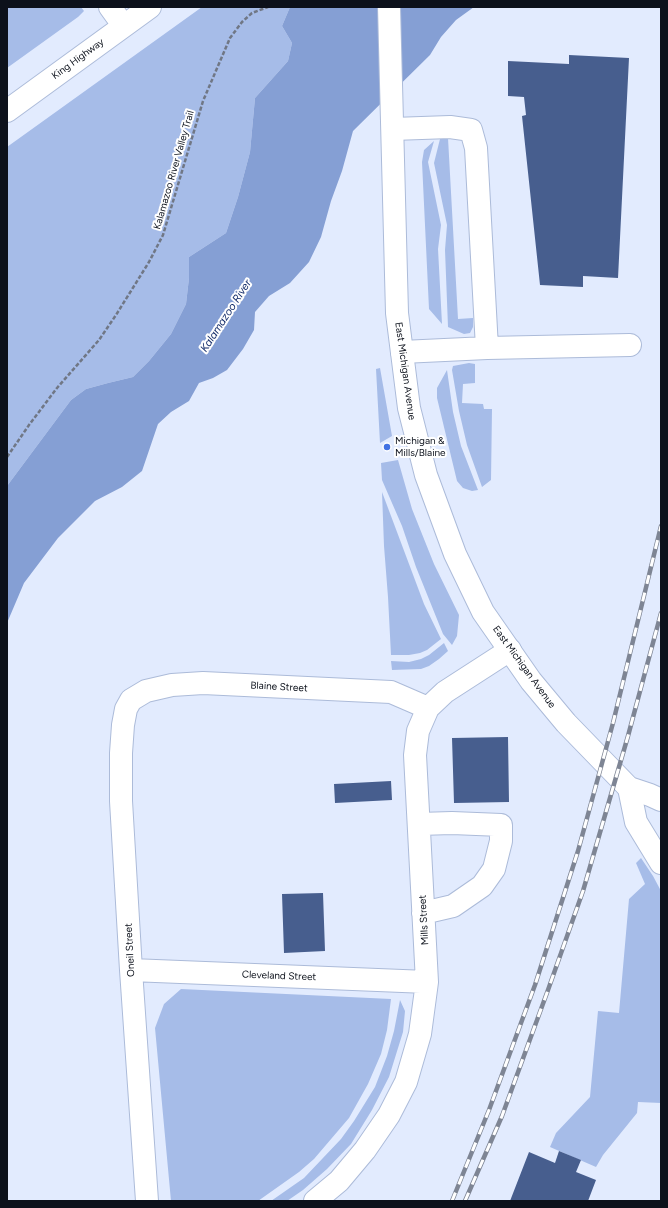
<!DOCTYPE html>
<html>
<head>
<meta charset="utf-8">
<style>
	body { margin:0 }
	#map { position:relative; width:668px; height:1208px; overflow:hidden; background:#e2ebfe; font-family:Figtree,sans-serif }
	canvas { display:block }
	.frame { position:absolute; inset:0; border:8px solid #0c111b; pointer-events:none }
</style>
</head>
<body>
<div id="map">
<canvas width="668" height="1208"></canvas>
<div class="frame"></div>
</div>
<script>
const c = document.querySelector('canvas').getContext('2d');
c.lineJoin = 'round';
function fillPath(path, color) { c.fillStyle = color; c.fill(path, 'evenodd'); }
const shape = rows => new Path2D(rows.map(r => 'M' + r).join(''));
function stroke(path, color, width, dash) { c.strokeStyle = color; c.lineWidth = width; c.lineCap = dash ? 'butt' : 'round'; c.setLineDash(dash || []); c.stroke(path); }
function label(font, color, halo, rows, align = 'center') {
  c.font = font + ' Figtree,sans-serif'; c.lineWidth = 4; c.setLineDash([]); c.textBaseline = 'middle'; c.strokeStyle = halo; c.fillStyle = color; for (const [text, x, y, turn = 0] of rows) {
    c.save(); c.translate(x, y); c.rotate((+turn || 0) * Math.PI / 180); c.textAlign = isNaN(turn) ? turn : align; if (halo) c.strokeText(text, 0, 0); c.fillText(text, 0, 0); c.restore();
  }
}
fillPath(shape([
	[7,7,81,7,84,11,78,17,7,68],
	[202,7,290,7,282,26,292,43,288,61,255,98,250,152,238,197,226,233,189,257,189,278,186,304,171,334,149,361,133,377,108,383,86,389,71,400,7,486,7,147],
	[448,138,458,319,473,318,473,327,470,333,464,334,448,327,445,250,447,225,434,163,440,139],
	[434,141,428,162,441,225,438,249,442,324,429,309,422,162,424,150],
	[469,363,475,364,475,383,463,384,462,403,483,404,484,409,492,409,491,480,482,487,467,445,459,411,452,370,453,366],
	[380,368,392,436,380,443,376,369],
	[447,370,453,412,461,446,478,490,472,491,463,488,457,481,437,398,437,388],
	[398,460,412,509,434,564,459,615,457,636,452,645,443,634,416,567,402,526,382,480,381,463],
	[382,492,424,604,441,639,427,650,420,653,409,655,391,655,388,597,384,546],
	[444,643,448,651,439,659,429,666,421,669,392,670,391,661,409,662,421,659,429,655],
	[641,858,653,876,661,891,661,1103,638,1102,637,1113,603,1155,596,1167,550,1147,556,1133,590,1097,598,1011,619,1013,629,899,645,884,636,863],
	[181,989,391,999,387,1030,381,1054,368,1084,349,1118,314,1159,299,1172,258,1201,171,1201,155,1028,164,1004],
	[400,1000,405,1011,403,1032,389,1077,372,1110,351,1144,327,1169,303,1190,287,1201,271,1201,304,1178,341,1139,354,1121,375,1087,387,1056,394,1031]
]), '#a6bce8');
fillPath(shape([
	[290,7,474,7,456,20,441,37,430,55,353,131,342,171,331,201,321,237,309,262,290,283,269,296,255,312,254,330,243,349,227,370,213,378,199,383,189,401,171,412,158,424,142,471,122,487,95,501,58,538,24,583,7,623,7,486,71,400,86,389,108,383,133,377,149,361,171,334,186,304,189,278,189,257,226,233,238,197,250,152,255,98,288,61,292,43,282,26]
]), '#859fd4');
fillPath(shape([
	[569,55,629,58,618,278,583,276,583,287,540,285,522,116,526,115,524,97,508,96,508,61,569,64],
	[508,737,509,802,454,803,452,738],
	[391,781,392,800,335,803,334,784],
	[323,893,325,951,284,953,282,894],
	[559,1151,581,1160,576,1172,596,1180,588,1201,510,1201,529,1152,555,1163]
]), '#475e8e');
const minor = shape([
	[110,7,123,25],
	[393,129,450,127,471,130,476,148,487,348,630,345],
	[402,352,487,348],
	[629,788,636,822,661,863],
	[419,824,452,823,501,825,501,841,494,869,482,886,453,906,423,913],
	[131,970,427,982],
	[147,1201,131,970,121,801,121,753,123,725,126,709,131,700,146,691,172,685,203,683,391,692,428,708],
	[315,1201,339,1181,365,1150,389,1115,406,1082,420,1034,427,982,415,755,418,731,428,708,445,692,510,650]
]);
const major = shape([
	[389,7,397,313,409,408,426,475,455,554,483,612,531,681,566,723,629,788,650,795,661,800],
	[7,111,150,7]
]);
stroke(minor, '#acbbd9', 24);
stroke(major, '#acbbd9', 24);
stroke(shape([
	[7,457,29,425,57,388,99,340,116,315,149,262,163,235,203,101,230,38,242,22,252,13,268,7]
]), '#707785', 2.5, [4, 2]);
stroke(minor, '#fff', 22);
stroke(major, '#fff', 22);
const rail = shape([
	[452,1201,489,1110,535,985,578,851,613,723,661,526],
	[465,1201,502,1116,548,990,583,891,628,736,661,613]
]);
stroke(rail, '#7e8594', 4.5);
stroke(rail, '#fff', 3, [9]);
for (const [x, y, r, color] of [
	[387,447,4,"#4272e3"]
]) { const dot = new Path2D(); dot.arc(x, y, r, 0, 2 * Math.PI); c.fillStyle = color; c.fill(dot); stroke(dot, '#fff', 1.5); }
label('10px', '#0c111b', '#fff', [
	["King Highway",78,59,-36],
	["Kalamazoo River Valley Trail",174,170,-74],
	["East Michigan Avenue",405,371,82],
	["East Michigan Avenue",524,667,54],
	["Blaine Street",279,687,3],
	["Mills Street",424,920,-93],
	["Oneil Street",130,950,-93],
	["Cleveland Street",279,976,2]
]);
label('10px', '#0c111b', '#fff', [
	["Michigan &",395,441],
	["Mills/Blaine",395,453]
], 'left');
label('italic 11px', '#122b69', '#fff', [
	["Kalamazoo River",226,316,-57]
]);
</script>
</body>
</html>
